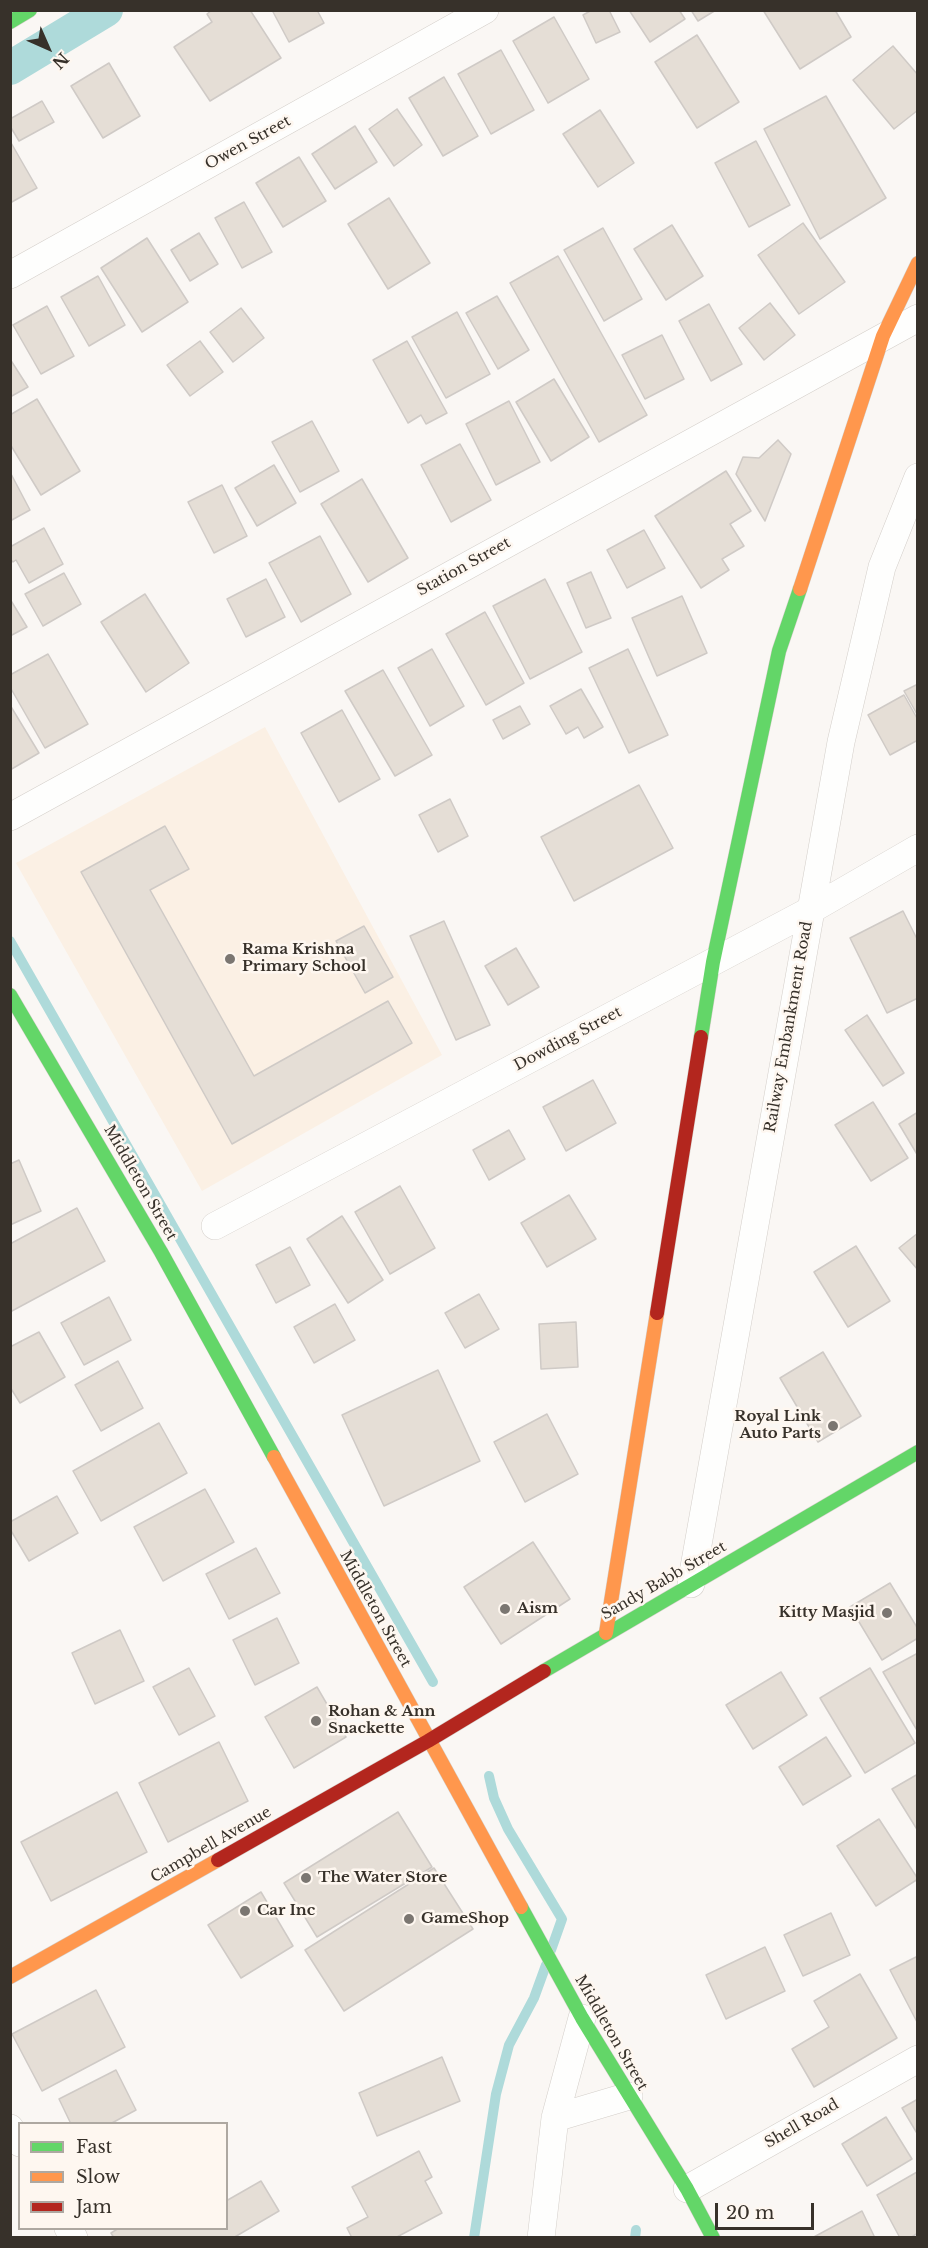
<!DOCTYPE html>
<html>
<head>
<meta charset="utf-8">
<style>
	body { margin:0 }
	#map { position:relative; width:928px; height:2248px; overflow:hidden; background:#faf7f4; font-family:"Libre Baskerville",serif }
	canvas { display:block }
	.frame { position:absolute; inset:0; border:12px solid #37312a; pointer-events:none }
	.legend { position:absolute; left:18px; top:2122px; width:210px; height:108px; box-sizing:border-box; background:#fef7f0; border:2px solid #aea8a1; margin:0; padding:8px 10px; list-style:none; font-size:18px; color:#37312a }
	.legend li { display:flex; align-items:center; gap:12px; height:30px }
	.legend b { width:30px; border:2px solid #aea8a1 }
	.north { position:absolute; left:18px; top:18px; width:60px; height:60px; -webkit-text-stroke:4px #fef7f0; paint-order:stroke; rotate:135deg; font-size:16px; font-weight:700; line-height:24px; text-align:center; color:#37312a }
	.north::after { content:''; display:block; margin:auto; width:21px; height:27px; background:#37312a; clip-path:polygon(50% 0,100% 100%,50% 72%,0 100%) }
	.scale { position:absolute; left:715px; top:2203px; width:99px; height:27px; box-sizing:border-box; border:3px solid #37312a; border-top:0; padding-left:8px; font-size:18px; line-height:21px; white-space:nowrap; color:#37312a; -webkit-text-stroke:4px #fef7f0; paint-order:stroke }
</style>
</head>
<body>
<div id="map">
<canvas width="928" height="2248"></canvas>
<div class="frame"></div>
<ul class="legend">
<li><b style="height:8px;background:#63d668"></b>Fast</li>
<li><b style="height:8px;background:#ff974d"></b>Slow</li>
<li><b style="height:8px;background:#b3261e"></b>Jam</li>
</ul>
<div class="north">N</div>
<div class="scale">20 m</div>
</div>
<script>
const c = document.querySelector('canvas').getContext('2d');
c.lineJoin = 'round';
function fillPath(path, color) { c.fillStyle = color; c.fill(path, 'evenodd'); }
const shape = rows => new Path2D(rows.map(r => 'M' + r).join(''));
function stroke(path, color, width, dash) { c.strokeStyle = color; c.lineWidth = width; c.lineCap = dash ? 'butt' : 'round'; c.setLineDash(dash || []); c.stroke(path); }
function label(font, color, halo, rows, align = 'center') {
  c.font = font + ' "Libre Baskerville",serif'; c.lineWidth = 5; c.setLineDash([]); c.textBaseline = 'middle'; c.strokeStyle = halo; c.fillStyle = color; for (const [text, x, y, turn = 0] of rows) {
    c.save(); c.translate(x, y); c.rotate((+turn || 0) * Math.PI / 180); c.textAlign = isNaN(turn) ? turn : align; if (halo) c.strokeText(text, 0, 0); c.fillText(text, 0, 0); c.restore();
  }
}
fillPath(shape([
	[265,727,442,1055,202,1191,16,863]
]), '#fbf0e4');
stroke(shape([
	[10,941,433,1682],
	[489,1776,494,1798,508,1829,562,1919,551,1950],
	[474,2238,496,2094,509,2045,534,1998,546,1965],
	[635,2238,636,2230]
]), '#aedada', 10);
stroke(shape([
	[10,68,106,10]
]), '#aedada', 34);
const building = shape([
	[212,10,250,10,281,58,210,101,174,47,212,22,207,14,212,10],
	[272,10,317,10,324,23,289,42,272,10],
	[592,10,609,10,620,32,596,43,583,15,592,10],
	[629,10,679,10,685,19,650,42,629,10],
	[691,10,716,10,698,21,691,10],
	[763,10,835,10,851,37,800,69,763,10],
	[554,17,589,79,548,103,513,41,554,17],
	[697,35,739,102,697,128,655,62,697,35],
	[893,46,918,75,918,110,894,129,853,80,893,46],
	[501,50,534,110,491,134,458,74,501,50],
	[109,63,140,116,103,138,71,86,109,63],
	[444,77,478,136,443,156,409,98,444,77],
	[826,96,886,198,820,239,764,129,826,96],
	[42,101,54,122,19,141,10,126,10,119,42,101],
	[397,109,422,145,394,166,369,129,397,109],
	[600,110,634,163,598,187,563,134,600,110],
	[355,126,377,162,335,189,312,154,355,126],
	[10,141,37,188,10,203,10,141],
	[756,141,790,205,749,227,715,163,756,141],
	[299,157,326,201,283,227,256,183,299,157],
	[389,198,430,263,388,289,348,224,389,198],
	[244,202,272,252,242,268,215,218,244,202],
	[803,223,845,282,799,314,758,255,803,223],
	[672,225,703,276,666,300,634,249,672,225],
	[603,228,642,299,604,321,564,250,603,228],
	[199,233,218,264,190,281,171,250,199,233],
	[147,238,188,302,142,332,101,268,147,238],
	[558,256,647,415,599,442,510,283,558,256],
	[98,276,125,325,89,346,61,297,98,276],
	[497,296,529,350,498,369,466,313,497,296],
	[770,303,795,335,764,360,739,328,770,303],
	[709,304,742,364,711,381,679,321,709,304],
	[47,306,74,356,41,374,13,325,47,306],
	[241,308,264,338,233,362,210,332,241,308],
	[457,312,490,374,446,398,412,337,457,312],
	[662,335,684,379,645,399,622,355,662,335],
	[200,341,223,372,190,396,167,365,200,341],
	[407,341,447,413,426,424,421,415,408,423,373,360,407,341],
	[10,359,28,387,10,397,10,359],
	[554,379,589,437,551,461,516,402,554,379],
	[37,399,80,471,41,495,10,444,10,415,37,399],
	[509,401,540,462,496,485,466,424,509,401],
	[312,421,339,471,300,492,272,442,312,421],
	[778,440,791,454,765,521,736,474,743,457,759,458,778,440],
	[460,444,491,500,451,522,421,465,460,444],
	[274,465,296,503,257,526,235,488,274,465],
	[726,471,751,511,730,524,744,546,722,559,729,570,701,588,655,516,726,471],
	[10,472,30,510,10,521,10,472],
	[362,479,408,558,368,582,321,504,362,479],
	[222,485,247,536,214,553,188,502,222,485],
	[44,528,63,564,29,583,16,560,13,562,10,559,10,547,44,528],
	[644,530,665,568,627,588,607,550,644,530],
	[320,536,351,594,301,622,269,563,320,536],
	[591,572,611,618,586,628,567,583,591,572],
	[64,573,81,604,43,626,25,594,64,573],
	[266,579,285,617,246,637,227,599,266,579],
	[545,579,582,652,530,679,493,606,545,579],
	[145,594,189,663,146,692,101,622,145,594],
	[682,596,707,653,657,676,632,618,682,596],
	[10,599,27,627,10,636,10,599],
	[485,612,524,683,486,705,446,634,485,612],
	[432,649,464,706,430,726,398,668,432,649],
	[628,649,668,735,629,753,589,668,628,649],
	[48,654,88,724,45,748,10,687,10,675,48,654],
	[383,670,432,755,395,776,345,691,383,670],
	[918,684,918,716,904,691,918,684],
	[581,689,603,727,584,738,578,727,566,734,550,706,581,689],
	[904,695,918,720,918,740,890,755,868,715,904,695],
	[10,705,39,753,10,770,10,705],
	[520,706,530,724,503,739,493,720,520,706],
	[342,710,380,779,339,802,301,733,342,710],
	[639,785,673,848,574,901,541,837,639,785],
	[450,799,468,836,438,852,419,815,450,799],
	[165,826,189,869,150,890,254,1076,388,1001,412,1043,232,1144,81,872,165,826],
	[903,911,918,941,918,998,887,1013,850,938,903,911],
	[444,921,490,1025,456,1040,410,936,444,921],
	[364,926,393,977,365,993,336,941,364,926],
	[516,948,539,987,508,1005,485,966,516,948],
	[867,1015,904,1073,883,1086,845,1030,867,1015],
	[593,1080,616,1123,566,1151,543,1107,593,1080],
	[873,1102,908,1158,871,1181,835,1125,873,1102],
	[918,1112,918,1156,899,1124,918,1112],
	[509,1130,525,1159,489,1180,473,1150,509,1130],
	[19,1160,41,1211,10,1225,10,1164,19,1160],
	[400,1186,435,1248,390,1274,355,1212,400,1186],
	[569,1195,596,1239,547,1267,521,1223,569,1195],
	[77,1208,105,1261,10,1312,10,1244,77,1208],
	[342,1216,383,1280,348,1303,307,1239,342,1216],
	[918,1233,918,1270,899,1248,918,1233],
	[856,1246,890,1301,848,1327,814,1272,856,1246],
	[290,1247,310,1285,276,1303,256,1265,290,1247],
	[479,1294,499,1329,465,1348,445,1313,479,1294],
	[109,1297,131,1340,84,1365,61,1323,109,1297],
	[335,1304,355,1340,314,1363,294,1327,335,1304],
	[576,1322,578,1367,541,1369,539,1324,576,1322],
	[39,1332,65,1377,20,1403,10,1387,10,1347,39,1332],
	[823,1352,861,1416,818,1442,780,1378,823,1352],
	[118,1361,143,1408,101,1431,75,1385,118,1361],
	[438,1370,480,1461,384,1506,342,1415,438,1370],
	[547,1414,578,1474,525,1502,494,1442,547,1414],
	[159,1423,187,1473,101,1521,73,1471,159,1423],
	[205,1489,234,1542,163,1581,134,1527,205,1489],
	[57,1496,78,1533,29,1561,10,1529,10,1522,57,1496],
	[533,1542,570,1599,501,1644,464,1587,533,1542],
	[256,1548,280,1593,229,1619,206,1574,256,1548],
	[890,1583,918,1629,918,1638,882,1660,850,1607,890,1583],
	[277,1618,299,1663,255,1685,233,1640,277,1618],
	[120,1630,144,1681,95,1704,72,1653,120,1630],
	[918,1653,918,1732,883,1672,918,1653],
	[189,1668,215,1716,179,1735,153,1687,189,1668],
	[870,1668,915,1743,865,1773,820,1698,870,1668],
	[781,1672,807,1715,753,1749,726,1705,781,1672],
	[317,1687,346,1737,294,1768,265,1717,317,1687],
	[826,1737,851,1776,803,1805,779,1767,826,1737],
	[219,1742,248,1801,168,1842,139,1783,219,1742],
	[918,1774,918,1831,892,1789,918,1774],
	[117,1792,147,1852,51,1901,21,1842,117,1792],
	[398,1812,432,1867,317,1937,284,1883,398,1812],
	[879,1819,918,1879,876,1906,837,1846,879,1819],
	[434,1868,473,1929,344,2011,305,1950,434,1868],
	[261,1892,293,1946,241,1978,208,1925,261,1892],
	[831,1913,850,1955,803,1976,784,1935,831,1913],
	[765,1947,785,1991,726,2019,706,1975,765,1947],
	[918,1956,918,2022,917,2022,890,1970,918,1956],
	[860,1974,897,2038,814,2087,792,2049,829,2027,814,2001,860,1974],
	[96,1990,125,2047,42,2091,12,2034,96,1990],
	[442,2057,460,2101,377,2136,359,2093,442,2057],
	[116,2070,136,2110,110,2124,71,2124,59,2099,116,2070],
	[918,2099,918,2135,902,2108,918,2099],
	[886,2117,912,2159,867,2186,842,2144,886,2117],
	[419,2151,432,2177,425,2181,442,2213,395,2238,352,2238,347,2228,368,2217,352,2187,419,2151],
	[917,2172,918,2233,910,2238,900,2238,877,2195,917,2172],
	[261,2181,279,2211,233,2238,114,2238,111,2233,119,2228,226,2228,226,2201,261,2181],
	[862,2211,875,2238,812,2238,862,2211]
]);
fillPath(building, '#e5ded6');
stroke(building, '#cfcac6', 1.5);
const street = shape([
	[10,275,485,10],
	[10,817,918,318],
	[215,1226,809,911,918,848],
	[691,1584,841,742,882,567,918,477],
	[555,2118,629,2096],
	[10,2128,20,2143],
	[687,2189,918,2059],
	[68,2228,74,2238],
	[541,2238,555,2118,582,2018]
]);
const fast = shape([
	[10,22,30,10],
	[10,995,161,1252,274,1457],
	[701,1037,713,962,779,651,800,589],
	[544,1671,918,1452],
	[521,1907,582,2018,687,2189,713,2238]
]);
const slow = shape([
	[800,589,883,336,918,263],
	[274,1457,521,1907],
	[606,1633,657,1313],
	[10,1977,218,1860]
]);
const jam = shape([
	[657,1313,701,1037],
	[218,1860,428,1741,544,1671]
]);
stroke(street, '#d4cfca', 28);
stroke(fast, '#d4cfca', 15);
stroke(slow, '#d4cfca', 15);
stroke(jam, '#d4cfca', 15);
stroke(street, '#fefefd', 27);
stroke(fast, '#63d668', 14);
stroke(slow, '#ff974d', 14);
stroke(jam, '#b3261e', 14);
for (const [x, y, r, color] of [
	[230,959,6,"#7b7671"],
	[833,1426,6,"#7b7671"],
	[505,1609,6,"#7b7671"],
	[887,1613,6,"#7b7671"],
	[316,1721,6,"#7b7671"],
	[306,1878,6,"#7b7671"],
	[245,1911,6,"#7b7671"],
	[409,1919,6,"#7b7671"]
]) { const dot = new Path2D(); dot.arc(x, y, r, 0, 2 * Math.PI); c.fillStyle = color; c.fill(dot); stroke(dot, '#fef7f0', 2); }
label('15px', '#37312a', '#fef7f0', [
	["Owen Street",248,143,-29],
	["Station Street",464,567,-29],
	["Railway Embankment Road",789,1027,-80],
	["Dowding Street",568,1039,-28],
	["Middleton Street",140,1183,60],
	["Sandy Babb Street",664,1581,-30],
	["Middleton Street",375,1609,61],
	["Campbell Avenue",211,1845,-30],
	["Middleton Street",611,2033,60],
	["Shell Road",802,2124,-30]
]);
label('bold 15px', '#37312a', '#fef7f0', [
	["Rama Krishna",242,950],
	["Primary School",242,967],
	["Royal Link",821,1417,"right"],
	["Auto Parts",821,1434,"right"],
	["Aism",517,1609],
	["Kitty Masjid",875,1613,"right"],
	["Rohan & Ann",328,1712],
	["Snackette",328,1729],
	["The Water Store",318,1878],
	["Car Inc",257,1911],
	["GameShop",421,1919]
], 'left');
</script>
</body>
</html>
